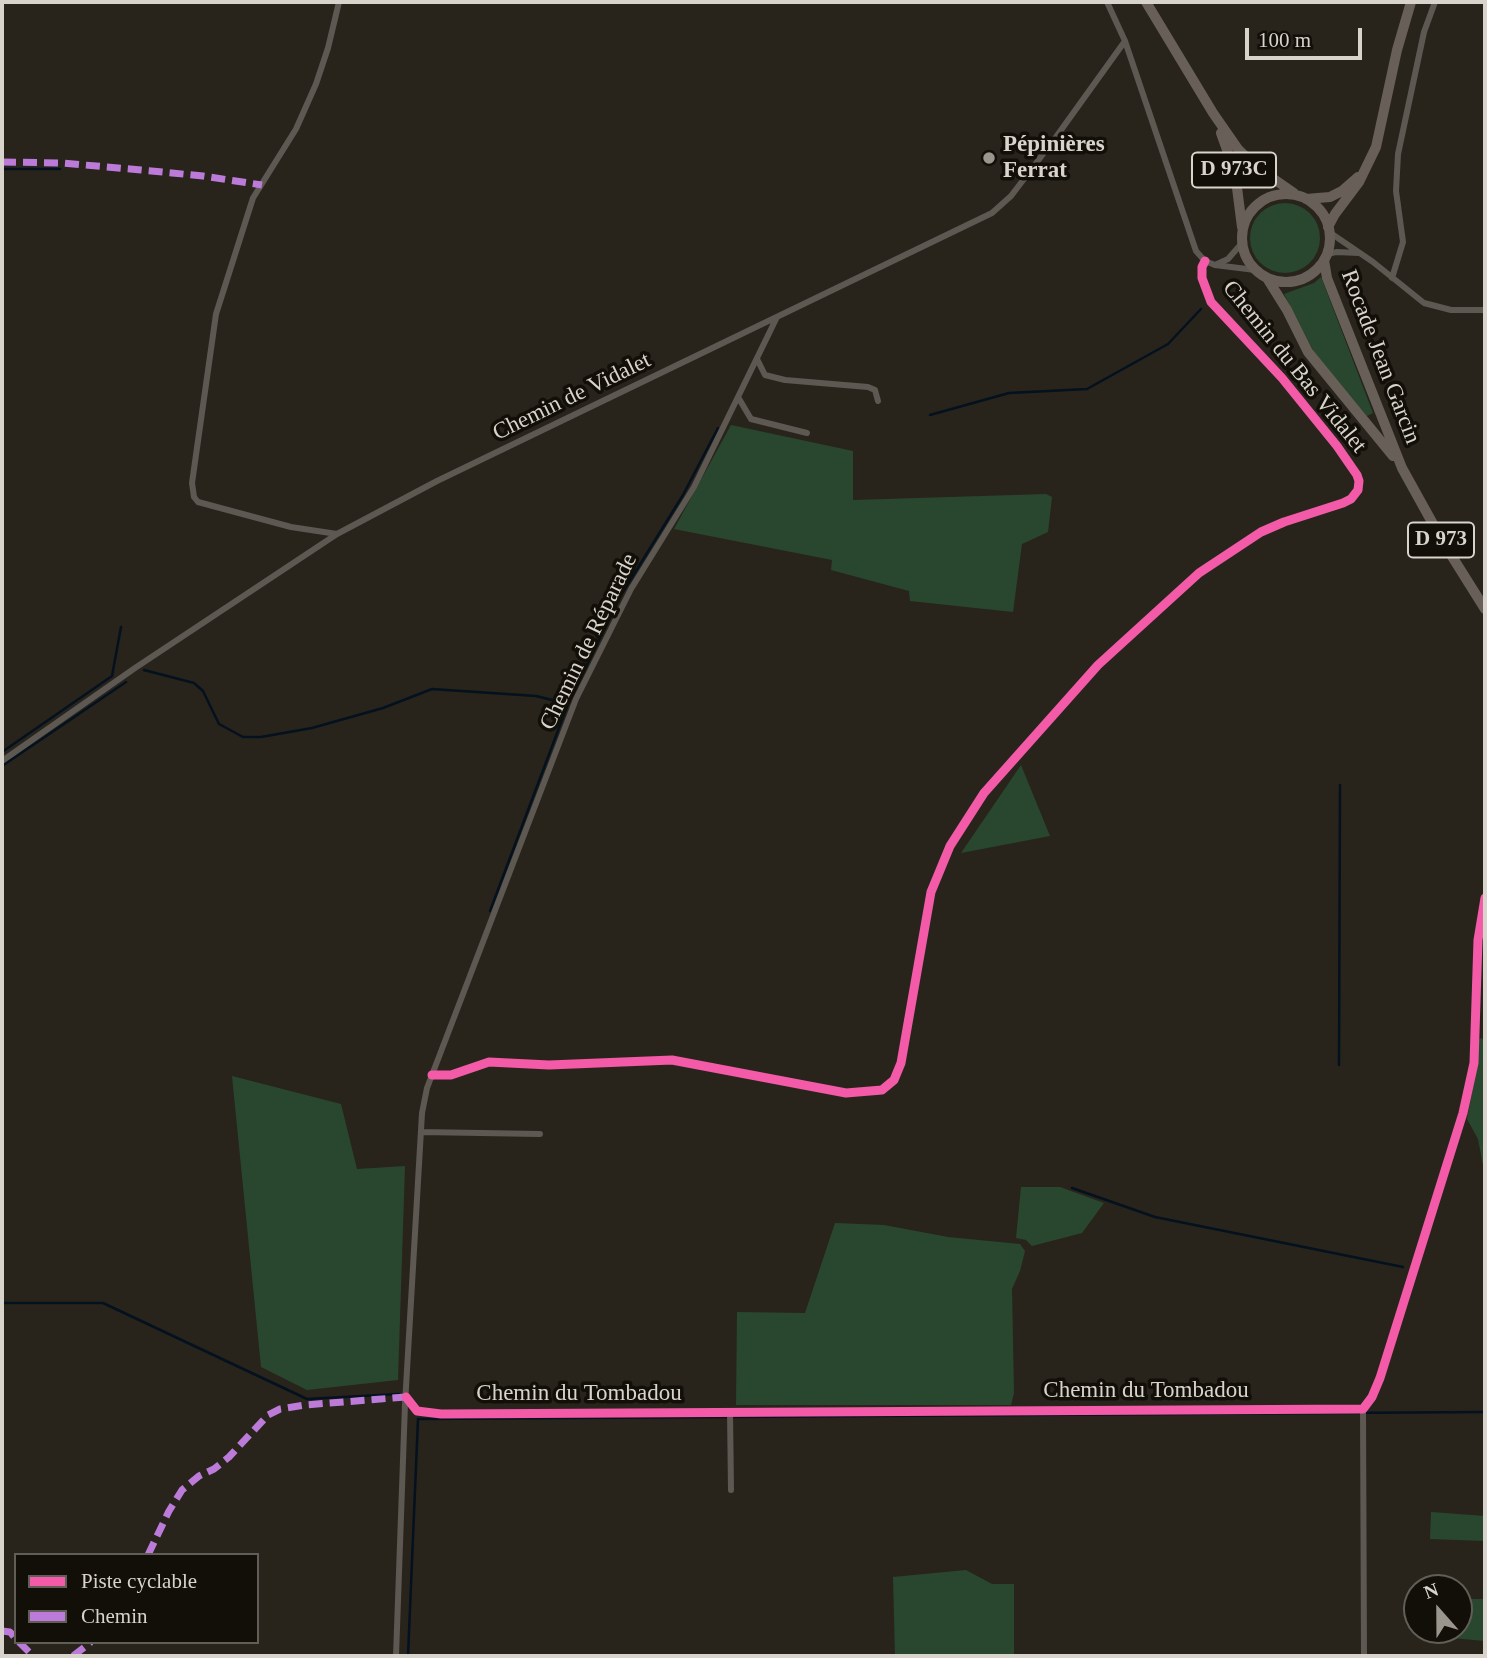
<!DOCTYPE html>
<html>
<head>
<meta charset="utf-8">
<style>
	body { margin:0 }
	#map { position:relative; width:1487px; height:1658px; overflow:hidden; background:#28241c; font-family:"Times New Roman",serif }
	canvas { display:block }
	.frame { position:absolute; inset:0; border:4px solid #d8d4cc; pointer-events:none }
	.legend { position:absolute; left:14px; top:1553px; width:245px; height:91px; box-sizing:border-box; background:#120f09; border:2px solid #615e57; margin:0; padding:9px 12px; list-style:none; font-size:21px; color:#d8d4cc }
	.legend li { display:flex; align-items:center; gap:14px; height:35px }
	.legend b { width:35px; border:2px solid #615e57 }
	.north { position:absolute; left:1403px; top:1574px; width:70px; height:70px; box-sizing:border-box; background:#120f09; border:2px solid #615e57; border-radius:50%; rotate:339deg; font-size:19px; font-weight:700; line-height:28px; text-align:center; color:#d8d4cc }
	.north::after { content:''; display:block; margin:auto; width:24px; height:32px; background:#9a968e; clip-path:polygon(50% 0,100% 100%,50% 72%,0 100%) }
	.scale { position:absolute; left:1245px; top:28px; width:117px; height:32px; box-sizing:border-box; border:4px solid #d8d4cc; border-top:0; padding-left:9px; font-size:21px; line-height:24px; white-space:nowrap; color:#d8d4cc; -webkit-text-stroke:5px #120f09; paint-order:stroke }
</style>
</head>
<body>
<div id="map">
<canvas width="1487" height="1658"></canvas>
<div class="frame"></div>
<ul class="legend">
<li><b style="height:9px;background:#f35aa7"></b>Piste cyclable</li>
<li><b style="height:9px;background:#bd7bd9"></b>Chemin</li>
</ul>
<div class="north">N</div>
<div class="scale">100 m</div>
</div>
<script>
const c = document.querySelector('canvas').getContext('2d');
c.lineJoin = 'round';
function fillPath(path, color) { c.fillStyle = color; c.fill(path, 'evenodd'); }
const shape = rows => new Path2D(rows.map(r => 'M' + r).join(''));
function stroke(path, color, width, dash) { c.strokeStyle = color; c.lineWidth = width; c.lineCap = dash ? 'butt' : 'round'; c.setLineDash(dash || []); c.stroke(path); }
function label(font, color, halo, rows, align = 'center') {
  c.font = font + ' "Times New Roman",serif'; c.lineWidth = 7; c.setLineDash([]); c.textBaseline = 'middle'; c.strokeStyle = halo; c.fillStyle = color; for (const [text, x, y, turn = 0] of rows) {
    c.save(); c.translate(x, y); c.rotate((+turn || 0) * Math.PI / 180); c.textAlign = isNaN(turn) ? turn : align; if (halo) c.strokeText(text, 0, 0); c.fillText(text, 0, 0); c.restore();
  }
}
fillPath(shape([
	'1250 238a35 35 0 1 1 70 0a35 35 0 1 1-70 0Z',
	[1321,277,1373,413,1367,416,1314,352,1284,294,1314,283],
	[731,425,853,451,853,500,1046,494,1052,497,1048,532,1022,544,1013,612,910,601,909,591,831,570,832,560,674,529],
	[1021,765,1050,836,961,853],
	[1481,1038,1485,1041,1485,1176,1478,1139,1467,1119,1478,1062,1478,1040],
	[232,1076,341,1104,357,1169,405,1166,398,1380,307,1390,261,1367],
	[1021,1187,1060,1187,1104,1203,1082,1233,1032,1246,1026,1240,1016,1238],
	[835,1223,884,1225,948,1237,1020,1244,1025,1251,1020,1271,1012,1289,1014,1393,1011,1405,736,1405,737,1312,805,1313],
	[1431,1512,1485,1516,1485,1541,1430,1539],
	[966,1570,992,1584,1014,1584,1014,1656,895,1656,893,1577],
	[1459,1599,1485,1599,1485,1641,1441,1637,1442,1630,1459,1630]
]), '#29472e');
stroke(shape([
	[2,169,60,169],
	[930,415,1009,393,1087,389,1168,344,1201,309],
	[144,670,194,683,203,691,219,724,243,737,261,737,312,728,383,708,432,689,536,696,568,704,490,911],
	[568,704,621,595,683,495,718,428],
	[2,752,112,676,121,627],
	[2,766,126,682],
	[1339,1065,1340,785],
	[1072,1188,1155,1217,1403,1267],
	[2,1303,103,1303,307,1399,399,1394],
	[408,1656,418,1419,1485,1412]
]), '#04111e', 2.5);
stroke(shape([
	[1107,2,1125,41,1196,251,1205,261,1215,265,1255,270],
	[1329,232,1373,262,1424,303,1451,310,1485,310],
	[1326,255,1336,252,1359,253],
	[1215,265,1228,259,1242,243],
	[1392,278,1403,242,1396,191,1398,154,1424,32,1435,2],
	[757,359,765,375,785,380,868,387,875,390,878,401],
	[738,397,751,419,807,433],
	[337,534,291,527,198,502,194,497,192,483,216,314,253,198,296,129,316,84,328,48,339,2],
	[2,761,135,668,337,534,437,481,992,213,1011,196,1056,137,1125,41],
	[432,1075,451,1075,489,1062,549,1065,672,1060,846,1093,882,1090,894,1080,901,1063,931,892,950,846,984,793,1098,665,1199,573,1261,532,1284,522,1343,503,1351,499,1358,490,1359,481,1357,475,1337,446,1282,378,1211,302,1202,278,1202,267,1205,261],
	[421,1132,540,1134],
	[406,1397,417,1411,441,1414,1363,1409,1372,1397,1380,1378,1463,1113,1474,1063,1478,940,1485,898],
	[1363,1409,1364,1656],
	[730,1412,731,1490],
	[396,1656,405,1404,422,1113,427,1088,576,699,631,589,694,487,777,317]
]), '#5d5852', 6);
stroke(shape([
	[1146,2,1213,113,1238,149,1255,166,1294,193],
	[1221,133,1235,172,1242,227],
	'1242 238a44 44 0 1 1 88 0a44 44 0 1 1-88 0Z',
	[1306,199,1330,197,1342,191,1358,177],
	[1328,227,1335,214,1359,182,1376,147,1397,50,1411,2],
	[1324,260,1327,278,1402,468,1443,542,1485,609],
	[1267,278,1287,310,1308,352,1393,456]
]), '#686058', 10);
stroke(shape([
	[2,162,62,163,141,170,203,176,262,185],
	[148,1555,169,1511,182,1490,199,1476,214,1469,229,1457,268,1415,280,1409,305,1405,406,1397],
	[2,1631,10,1632,16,1639],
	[19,1642,33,1656],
	[73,1656,91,1642]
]), '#bd7bd9', 7, [14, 7]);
stroke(shape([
	[432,1075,451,1075,489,1062,549,1065,672,1060,846,1093,882,1090,894,1080,901,1063,931,892,950,846,984,793,1098,665,1199,573,1261,532,1284,522,1343,503,1351,499,1358,490,1359,481,1357,475,1337,446,1282,378,1211,302,1202,278,1202,267,1205,261],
	[406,1397,417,1411,441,1414,1363,1409,1372,1397,1380,1378,1463,1113,1474,1063,1478,940,1485,898]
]), '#f35aa7', 9);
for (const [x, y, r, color] of [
	[989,158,7,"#9a968e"]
]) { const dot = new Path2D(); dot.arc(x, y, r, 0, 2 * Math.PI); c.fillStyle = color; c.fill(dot); stroke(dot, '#120f09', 2.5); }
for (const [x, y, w] of [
	[1234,170,84],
	[1441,540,66]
]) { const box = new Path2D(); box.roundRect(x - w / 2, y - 17.5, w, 35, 5); c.fillStyle = '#120f09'; c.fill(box); stroke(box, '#d8d4cc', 2); }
label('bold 21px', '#d8d4cc', null, [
	["D 973C",1234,170],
	["D 973",1441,540]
]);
label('bold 23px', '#d8d4cc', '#120f09', [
	["Pépinières",1003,145],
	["Ferrat",1003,171]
], 'left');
label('23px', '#d8d4cc', '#120f09', [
	["Rocade Jean Garcin",1380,357,69],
	["Chemin du Bas Vidalet",1294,367,51],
	["Chemin de Vidalet",572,397,-26],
	["Chemin de Réparade",589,642,-64],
	["Chemin du Tombadou",1146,1391],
	["Chemin du Tombadou",579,1394]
]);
</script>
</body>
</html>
